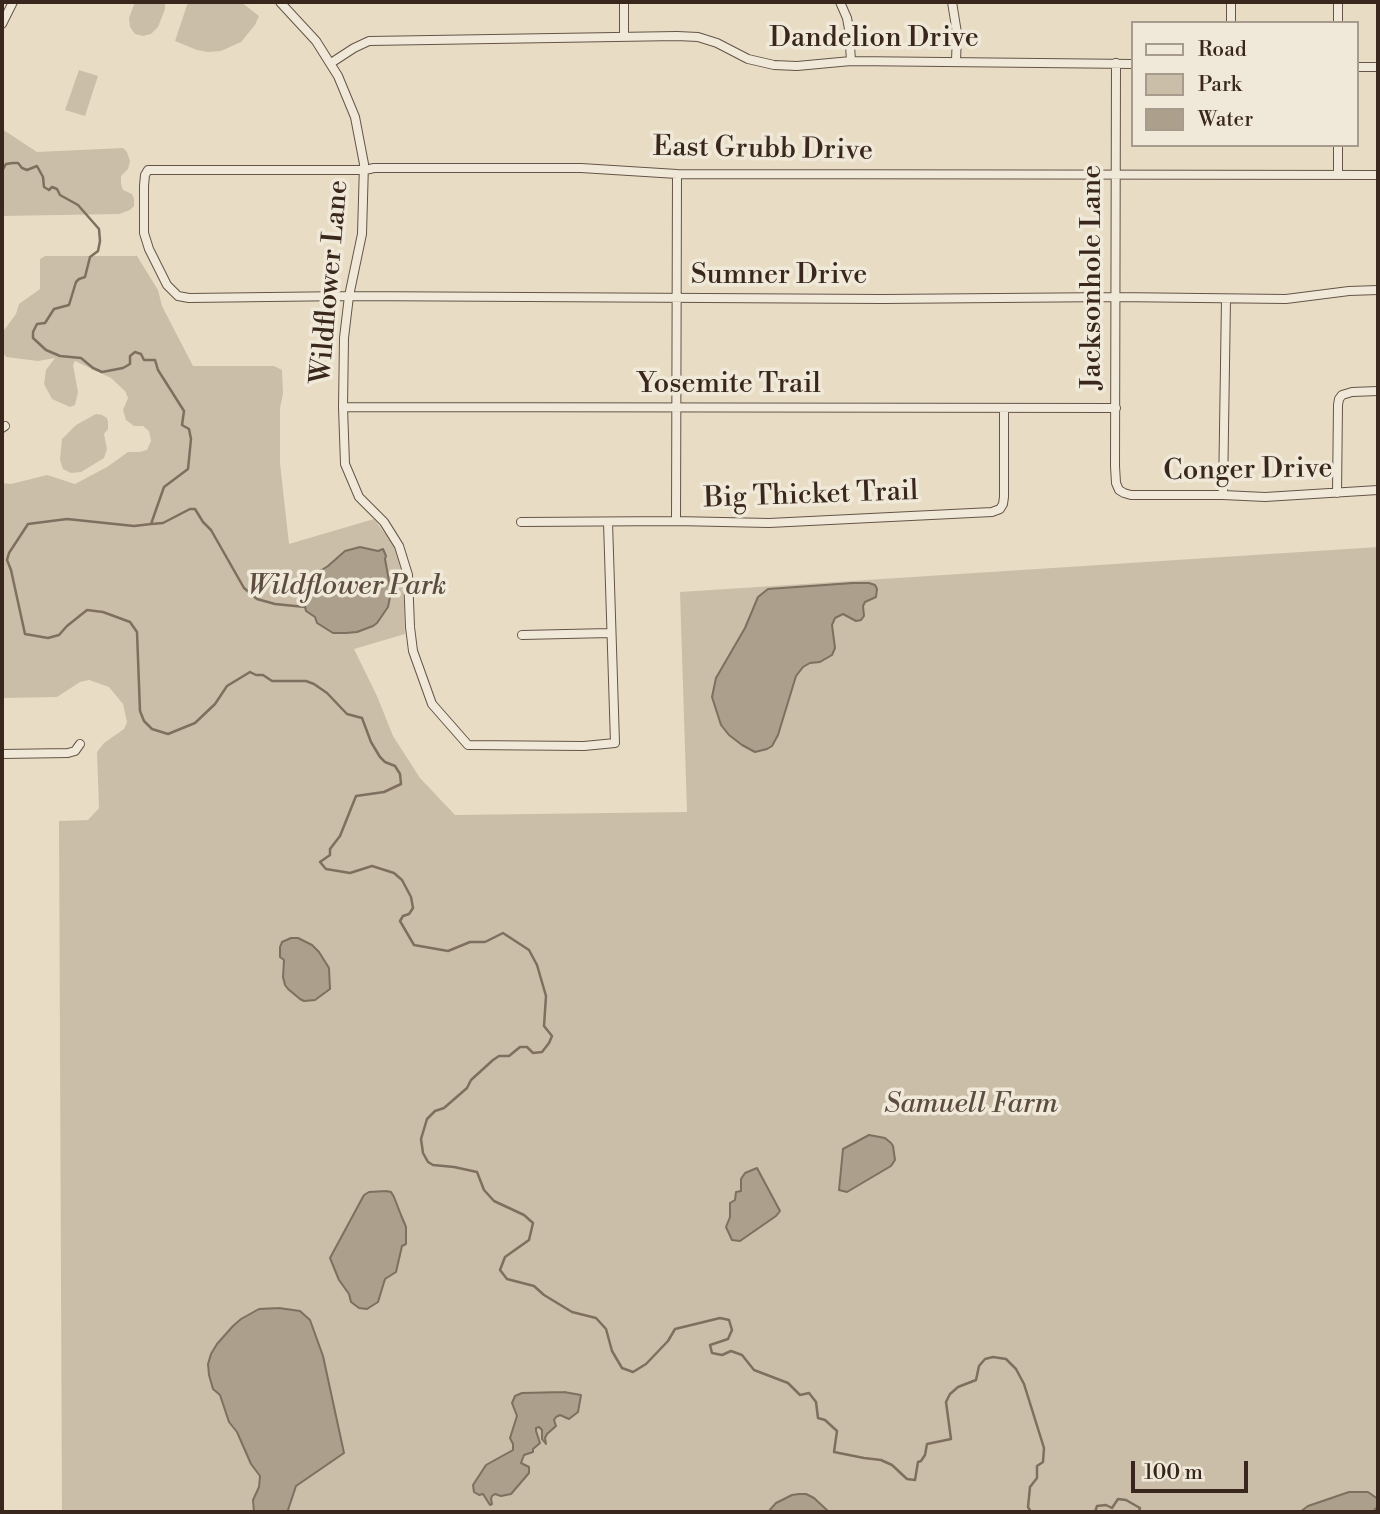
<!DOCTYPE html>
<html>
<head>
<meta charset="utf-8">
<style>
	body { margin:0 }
	#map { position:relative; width:1380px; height:1514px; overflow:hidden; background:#e8ddc4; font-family:"Libre Bodoni",serif }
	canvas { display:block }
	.frame { position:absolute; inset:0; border:4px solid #39271d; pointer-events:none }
	.legend { position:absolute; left:1131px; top:21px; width:228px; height:126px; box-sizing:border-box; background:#f0e9d9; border:2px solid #a79b8e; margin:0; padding:9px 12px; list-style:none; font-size:21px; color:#39271d }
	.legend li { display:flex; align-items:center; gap:14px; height:35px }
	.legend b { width:35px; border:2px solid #a79b8e }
	.scale { position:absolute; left:1131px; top:1461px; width:117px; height:32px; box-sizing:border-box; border:4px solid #39271d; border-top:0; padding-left:9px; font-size:21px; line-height:24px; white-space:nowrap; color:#39271d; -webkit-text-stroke:5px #f0e9d9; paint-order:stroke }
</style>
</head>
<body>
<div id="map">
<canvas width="1380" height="1514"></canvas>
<div class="frame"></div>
<ul class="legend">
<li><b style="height:9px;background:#f0e9d9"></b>Road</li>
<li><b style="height:19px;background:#cabea8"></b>Park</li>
<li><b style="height:19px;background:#ac9f8b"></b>Water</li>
</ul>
<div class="scale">100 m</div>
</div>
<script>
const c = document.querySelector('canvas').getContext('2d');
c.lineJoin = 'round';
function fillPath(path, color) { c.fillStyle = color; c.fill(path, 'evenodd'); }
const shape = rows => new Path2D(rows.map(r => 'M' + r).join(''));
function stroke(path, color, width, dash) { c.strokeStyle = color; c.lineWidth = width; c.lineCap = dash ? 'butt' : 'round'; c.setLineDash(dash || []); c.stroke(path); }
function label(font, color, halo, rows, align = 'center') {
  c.font = font + ' "Libre Bodoni",serif'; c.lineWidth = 7; c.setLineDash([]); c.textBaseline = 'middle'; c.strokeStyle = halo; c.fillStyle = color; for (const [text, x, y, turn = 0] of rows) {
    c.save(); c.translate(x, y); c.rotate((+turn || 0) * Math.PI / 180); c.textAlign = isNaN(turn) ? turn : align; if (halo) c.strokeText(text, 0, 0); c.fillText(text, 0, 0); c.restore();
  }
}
fillPath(shape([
	[135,2,165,2,165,9,158,27,151,34,143,36,135,34,130,27,129,18],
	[188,2,241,2,259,16,255,25,241,42,221,51,208,52,197,50,175,41],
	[79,70,98,76,85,116,65,110],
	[2,129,37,152,123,148,127,152,130,161,128,169,121,176,121,184,123,190,132,194,134,199,134,206,130,210,119,214,2,216],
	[45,256,137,256,158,290,162,306,193,366,274,366,282,370,283,394,280,408,280,463,289,544,374,519,394,545,403,576,405,634,354,649,377,696,393,736,420,778,455,815,687,812,680,592,1378,547,1378,1512,62,1512,59,821,88,820,99,808,97,752,104,743,124,729,127,722,123,704,109,687,89,680,80,682,57,697,2,698,2,483,11,484,47,475,75,484,107,467,128,452,139,452,147,450,151,441,149,431,143,426,134,426,126,420,123,410,128,398,125,391,111,378,75,361,73,365,78,392,75,405,70,407,52,399,44,384,46,370,55,358,38,361,6,357,2,351,2,333,16,314,19,304,40,289,40,259],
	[96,414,102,415,107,418,108,422,108,429,104,434,107,449,104,458,81,472,71,473,63,469,60,460,62,439,76,425]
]), '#cabea8');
const water = shape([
	[360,547,378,551,383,549,386,556,385,559,391,592,388,607,377,623,373,626,357,632,346,633,333,633,317,623,315,617,306,611,304,602,311,595,316,575,320,571,328,566,345,551,360,547],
	[853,583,869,583,875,585,877,589,876,597,865,602,863,606,864,616,861,620,856,621,843,614,835,618,832,625,835,648,832,655,820,662,810,663,803,667,796,676,778,735,772,746,767,749,755,752,742,745,729,735,721,725,712,697,716,678,745,628,758,597,768,589,853,583],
	[291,938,298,938,312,945,319,952,329,968,330,989,315,1000,304,1001,300,999,288,989,285,985,283,977,284,960,280,957,280,947,282,942,291,938],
	[869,1135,885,1138,891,1143,893,1146,895,1160,891,1166,847,1192,839,1190,843,1149,869,1135],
	[757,1168,780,1211,776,1216,740,1241,732,1240,726,1227,730,1217,730,1203,735,1200,736,1192,741,1191,741,1179,745,1173,757,1168],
	[386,1191,391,1192,394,1197,401,1215,406,1227,406,1244,402,1246,396,1272,385,1279,378,1302,367,1309,359,1308,351,1302,349,1294,339,1280,330,1258,364,1195,369,1192,386,1191],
	[279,1308,300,1311,310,1320,323,1356,344,1453,296,1486,288,1510,285,1512,254,1512,253,1500,259,1487,260,1476,251,1464,237,1432,229,1422,220,1395,213,1389,209,1375,208,1364,211,1354,217,1344,233,1326,241,1319,259,1309,279,1308],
	[564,1392,581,1395,578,1412,569,1419,560,1415,556,1417,554,1420,556,1426,547,1434,545,1438,546,1444,542,1439,542,1430,539,1427,536,1428,536,1431,540,1443,533,1449,533,1452,524,1455,521,1463,529,1467,529,1473,511,1494,501,1496,495,1494,492,1496,491,1499,492,1504,490,1505,483,1494,479,1495,474,1492,473,1485,486,1465,513,1450,513,1444,510,1438,517,1416,512,1403,515,1396,522,1393,564,1392],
	[1349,1492,1368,1492,1378,1499,1378,1506,1373,1512,1300,1512,1308,1506,1349,1492],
	[799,1494,806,1494,814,1498,829,1512,768,1512,776,1503,792,1495,799,1494]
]);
fillPath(water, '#ac9f8b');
stroke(water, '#7e6f5f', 2);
stroke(shape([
	[2,171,6,164,13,163,18,163,22,168,27,170,37,166,43,177,44,187,49,190,52,187,57,189,60,195,78,205,99,229,100,241,98,251,90,257,85,277,79,279,76,282,69,305,54,309,45,323,37,324,33,332,33,338,46,350,60,356,81,358,93,368,102,372,123,368,130,364,130,356,135,352,141,354,144,360,155,360,158,370,184,411,182,425,189,429,191,439,188,469,164,487,151,524,134,526,67,519,28,524,9,553,7,560,11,570,25,634,48,638,59,635,67,626,87,610,103,612,130,622,137,632,140,711,144,721,152,729,168,734,195,723,215,704,227,686,250,672,256,675,263,675,272,681,306,681,314,684,327,693,347,714,362,718,371,742,380,757,385,762,395,766,400,774,401,784,384,792,356,796,340,836,330,849,330,855,320,862,326,869,350,873,372,866,394,873,402,880,411,897,413,908,409,914,403,916,400,921,414,945,448,951,470,942,485,942,503,933,529,950,537,965,546,996,544,1026,552,1036,549,1043,542,1052,533,1053,527,1047,520,1047,509,1056,499,1056,493,1060,471,1080,467,1088,444,1108,435,1111,427,1119,421,1139,423,1153,428,1162,433,1165,454,1167,477,1172,484,1190,494,1201,524,1215,533,1223,529,1240,505,1257,500,1270,507,1279,534,1286,544,1295,572,1312,596,1318,606,1329,612,1351,622,1368,633,1372,646,1364,668,1341,675,1329,720,1318,729,1320,732,1330,728,1339,710,1345,712,1353,722,1355,731,1351,742,1355,754,1370,788,1383,800,1395,809,1393,816,1402,818,1418,825,1420,837,1431,834,1452,864,1458,881,1460,892,1465,907,1479,915,1480,918,1462,921,1461,925,1455,927,1444,951,1439,946,1402,950,1394,958,1387,976,1380,979,1366,985,1359,993,1357,1006,1359,1016,1369,1024,1384,1044,1448,1043,1462,1037,1466,1037,1478,1030,1487,1028,1507,1031,1512],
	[151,524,163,523,190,509,195,509,203,522,211,530,244,588,257,599,275,604,305,607],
	[1095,1512,1097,1506,1106,1505,1112,1508,1118,1499,1126,1500,1140,1508,1139,1512]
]), '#7e6f5f', 2.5);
const street = shape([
	[280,2,316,41,338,76,355,117,364,164,362,234,349,296,344,338,343,407,345,464,359,497,384,522,399,546,408,575,410,627,413,651,432,704,468,745,584,746,615,743,608,522],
	[624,2,624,37],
	[840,2,847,18,849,29,851,61],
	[952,2,957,33,956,61],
	[1231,2,1231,23],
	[1338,2,1338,23],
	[2,24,13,2],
	[331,63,354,48,369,41,677,36,698,37,717,43,748,59,774,65,797,66,851,61,1133,64],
	[1116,63,1115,466,1116,483,1119,490,1124,493,1131,495,1223,495,1265,497,1378,490],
	[1357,67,1378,67],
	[1338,145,1338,175],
	[1378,175,677,174,581,168,374,168,365,170,148,170,145,175,144,186,144,233,149,249,167,285,178,296,189,298,349,296,883,299,1115,297,1286,299,1349,291,1378,290],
	[343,407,1116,408],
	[2,428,5,426],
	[1337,493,1338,405,1339,399,1342,395,1352,392,1378,391],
	[1223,495,1226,299],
	[676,521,677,174],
	[521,522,676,521,769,523,992,512,1000,509,1003,504,1004,497,1004,409],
	[522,635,610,633],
	[2,754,68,753,75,751,80,744]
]);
stroke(street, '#655447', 10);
stroke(street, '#f0e9d9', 8);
label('28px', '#39271d', '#f0e9d9', [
	["Dandelion Drive",874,39],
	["East Grubb Drive",763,150,1],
	["Sumner Drive",779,276],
	["Jacksonhole Lane",1093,277,-90],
	["Wildflower Lane",331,282,-85],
	["Yosemite Trail",729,385],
	["Conger Drive",1248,471,-1],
	["Big Thicket Trail",811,496,-2]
]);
label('italic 28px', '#5d4d40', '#f0e9d9', [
	["Wildflower Park",347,587],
	["Samuell Farm",971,1105]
]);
</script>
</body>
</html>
